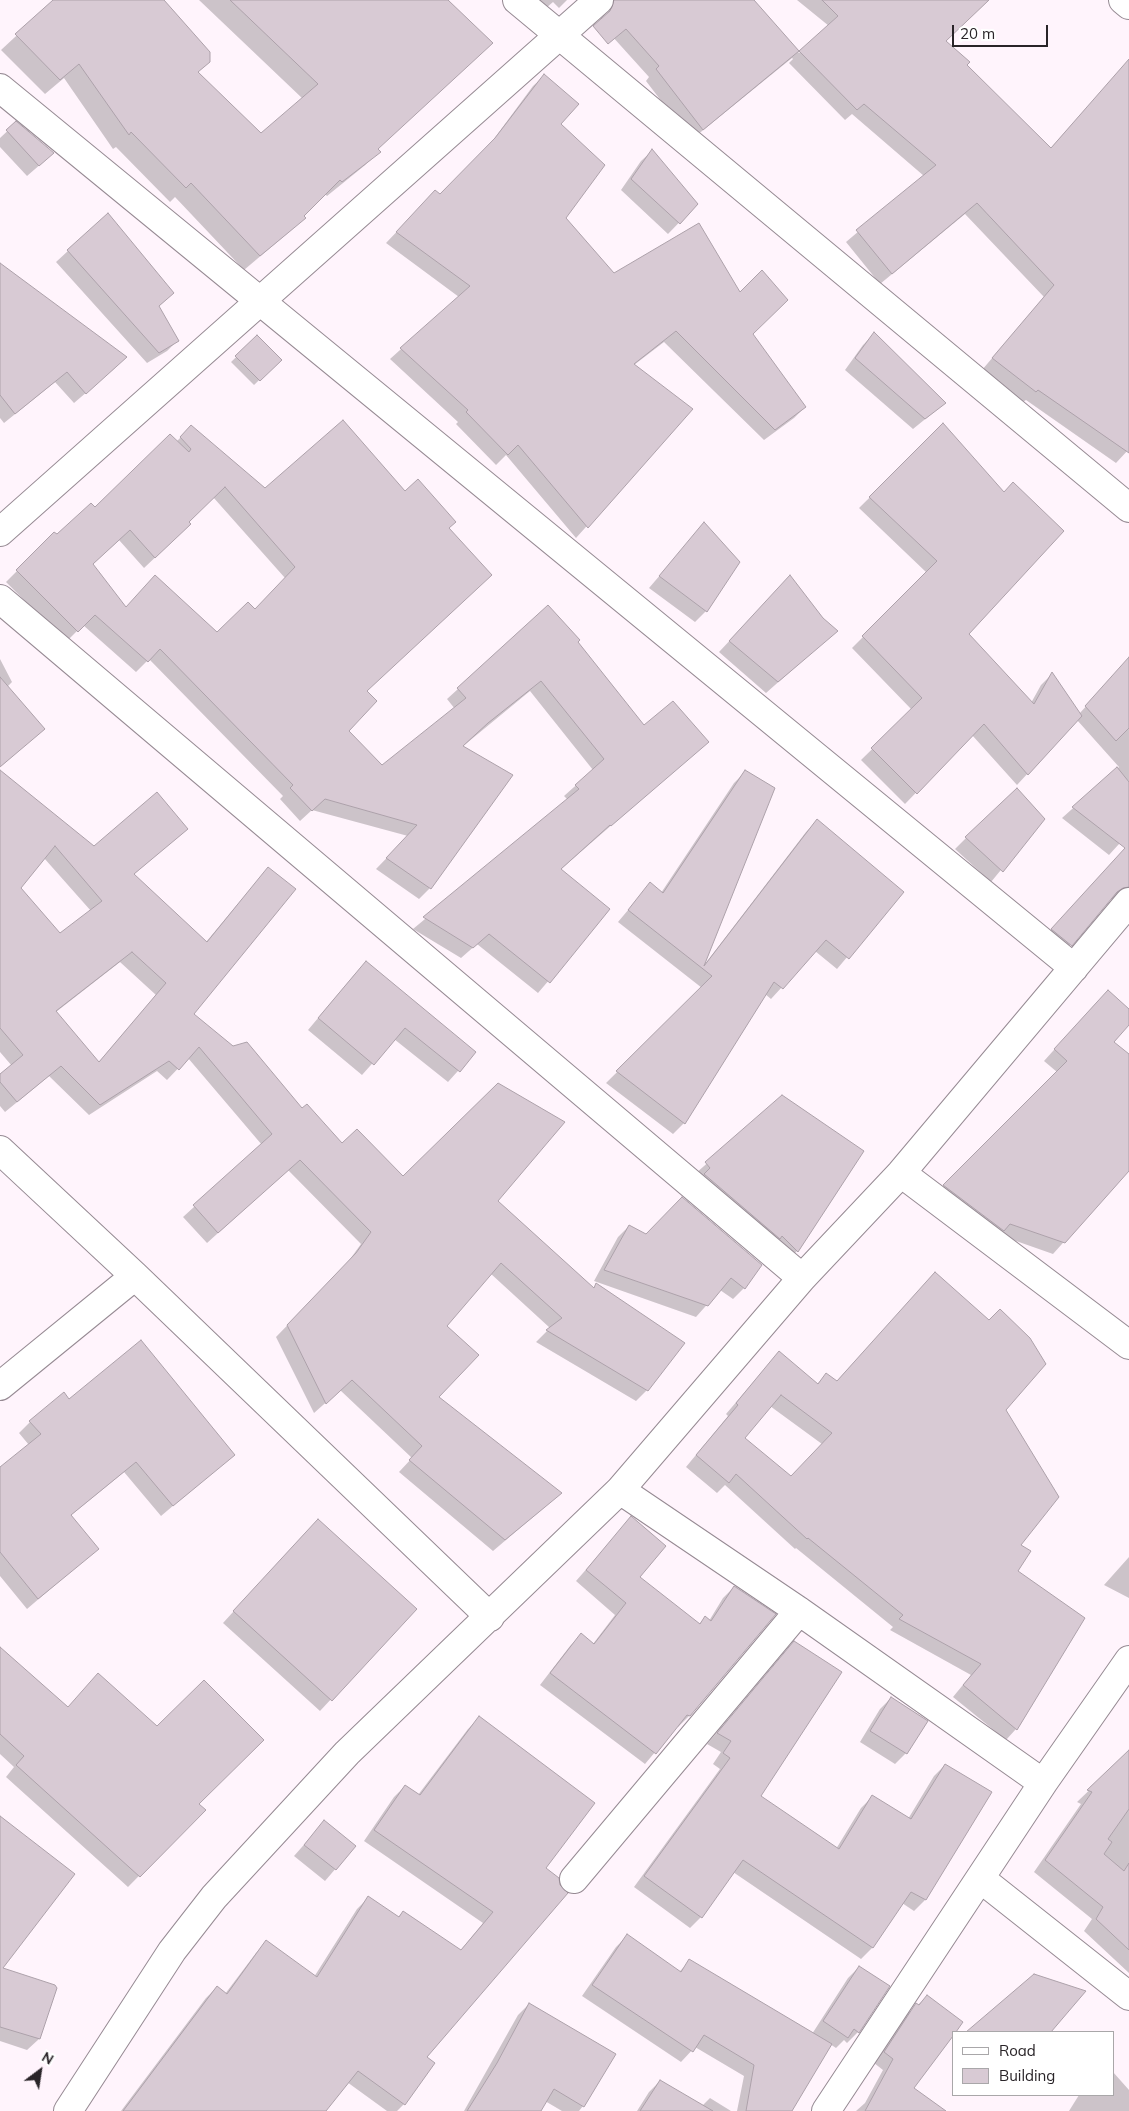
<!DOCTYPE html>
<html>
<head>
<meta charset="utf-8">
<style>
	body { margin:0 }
	#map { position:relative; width:1129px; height:2111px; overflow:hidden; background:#fff4fc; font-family:Mulish,sans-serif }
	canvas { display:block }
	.legend { position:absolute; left:952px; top:2031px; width:162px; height:65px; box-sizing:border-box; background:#fff; border:1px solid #a9a7a9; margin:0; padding:6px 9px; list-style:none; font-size:15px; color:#292428 }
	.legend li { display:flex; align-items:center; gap:10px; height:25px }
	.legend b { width:25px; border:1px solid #a9a7a9 }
	.north { position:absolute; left:15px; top:2046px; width:50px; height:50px; -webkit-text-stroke:4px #fff; paint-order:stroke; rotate:31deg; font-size:14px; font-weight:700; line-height:20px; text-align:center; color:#292428 }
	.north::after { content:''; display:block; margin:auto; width:18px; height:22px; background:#292428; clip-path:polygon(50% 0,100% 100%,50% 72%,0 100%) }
	.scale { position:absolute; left:952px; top:25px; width:96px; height:22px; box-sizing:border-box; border:2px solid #292428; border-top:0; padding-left:6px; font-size:15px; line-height:18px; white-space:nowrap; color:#292428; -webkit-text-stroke:4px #fff; paint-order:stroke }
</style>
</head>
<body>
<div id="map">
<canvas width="1129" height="2111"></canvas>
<ul class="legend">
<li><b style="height:6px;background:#fff"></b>Road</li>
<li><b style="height:14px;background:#d8cad4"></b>Building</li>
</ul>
<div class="north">N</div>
<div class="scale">20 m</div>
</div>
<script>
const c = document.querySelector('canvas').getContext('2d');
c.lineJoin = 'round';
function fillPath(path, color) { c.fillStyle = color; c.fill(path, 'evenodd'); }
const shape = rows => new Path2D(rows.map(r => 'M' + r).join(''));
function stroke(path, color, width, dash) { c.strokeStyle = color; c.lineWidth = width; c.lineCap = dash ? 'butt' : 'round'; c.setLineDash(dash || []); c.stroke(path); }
fillPath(shape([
	[55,0,163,0,209,61,197,73,260,135,303,99,199,0,446,0,377,150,379,152,364,166,327,196,325,194,303,216,304,218,289,232,244,270,175,197,170,202,116,147,113,149,64,78,45,94,1,50],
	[521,0,567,0,559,8,553,2,537,16],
	[630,0,753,0,799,53,829,26,797,0,987,0,945,41,965,65,1050,149,1129,60,1129,449,1116,463,1026,400,1023,402,982,370,1044,297,965,214,880,284,846,242,924,176,852,114,845,120,789,63,793,59,792,58,691,140,646,81,649,77,602,25],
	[544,76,559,124,564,218,614,275,751,334,805,407,794,418,764,440,664,342,634,365,692,409,576,538,506,455,496,465,456,424,458,422,390,359,459,297,386,243,424,203,440,196,485,151,533,86],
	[16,123,42,163,27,176,0,147,0,138],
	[652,151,697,204,668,234,621,190,641,161],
	[108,214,173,293,158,307,178,340,167,351,147,363,56,262],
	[0,264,115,368,74,403,55,382,4,423,0,418],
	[874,334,945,403,913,429,845,370,863,345],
	[257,337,280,360,254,385,231,362],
	[943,425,967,634,1031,703,1041,685,1052,674,1079,714,1129,659,1129,833,1109,855,1062,818,1119,767,1077,720,1017,785,972,735,905,804,861,760,912,710,852,648,927,573,859,508],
	[191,427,265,490,405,493,447,529,348,731,382,766,455,709,447,699,458,689,576,642,644,727,707,742,560,870,609,910,538,993,477,944,461,958,413,929,568,800,564,796,593,770,530,691,462,747,430,888,419,899,376,869,408,836,312,810,300,821,280,799,283,796,149,659,136,672,83,625,66,642,6,582,54,534,57,535,95,508,176,442],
	[213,497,285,578,255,611,218,633,126,608,92,565,119,540,144,568,179,535,187,522],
	[704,524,739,562,706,611,695,622,649,588],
	[779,588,836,631,766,693,719,652],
	[0,659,12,682,7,687,43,729,0,767],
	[0,772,94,848,175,839,133,875,206,942,268,868,193,1014,342,1145,403,1177,496,1201,593,1289,597,1285,647,1390,636,1401,536,1342,550,1328,490,1273,445,1326,438,1397,560,1494,493,1551,399,1472,412,1458,340,1390,314,1413,276,1337,345,1266,361,1244,288,1170,207,1243,183,1217,262,1145,188,1058,167,1080,157,1071,89,1115,49,1076,5,1112,0,1106,0,1076,12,1066,0,1052],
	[44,858,91,911,60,934,19,888],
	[120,962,156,995,98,1063,56,1012],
	[745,772,705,964,806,832,817,821,902,892,837,969,815,951,771,999,765,994,684,1123,673,1134,606,1083,702,988,618,922,650,884,661,893,734,783],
	[1043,819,991,882,955,849,966,838],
	[1129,850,1129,888,1119,897,1109,900,1060,956,1041,941,1116,858],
	[355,974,475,1052,448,1082,394,1039,362,1075,308,1030],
	[1097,1002,1129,1011,1129,1023,1112,1042,1129,1056,1129,1169,1053,1254,999,1235,933,1197,1057,1072,1044,1061],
	[782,1097,797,1251,786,1262,695,1174],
	[682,1199,744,1288,733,1299,720,1290,696,1317,594,1281,618,1237,629,1226,646,1236],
	[935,1273,1004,1410,1019,1545,1016,1572,1016,1729,1006,1740,953,1697,971,1675,890,1630,893,1627,796,1548,795,1549,725,1485,717,1493,686,1467,728,1416,726,1414,779,1352,816,1385,826,1375,836,1382],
	[770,1406,822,1444,791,1478,744,1438],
	[69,1400,233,1455,161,1516,124,1472,70,1516,97,1549,27,1609,0,1576,0,1469,29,1445,19,1433,30,1422],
	[631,1518,638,1578,699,1624,705,1618,709,1621,723,1598,734,1587,689,1716,678,1727,677,1726,645,1764,540,1685,570,1646,581,1635,593,1644,615,1615,576,1581],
	[307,1531,415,1609,320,1711,223,1623],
	[1129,1557,1129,1598,1104,1585],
	[794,1643,759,1796,836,1849,861,1808,872,1797,908,1819,934,1776,945,1765,990,1792,925,1900,914,1911,902,1903,872,1948,861,1959,733,1872,701,1917,690,1928,634,1887,720,1769,713,1764,721,1752,707,1744],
	[0,1664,67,1709,204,1810,128,1887,6,1777,14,1767,0,1754],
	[891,1698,906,1753,895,1764,860,1742,880,1709],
	[479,1718,545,1868,425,2057,433,2063,404,2104,397,2111,387,2111,347,2082,324,2111,121,2111,206,1998,217,1987,225,1994,256,1953,267,1942,314,1977,357,1909,368,1898,398,1917,403,1912,460,1951,483,1923,364,1841,394,1797,405,1786,418,1795,468,1729],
	[1128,1753,1129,1754,1129,1973,1084,1931,1092,1919,1034,1872,1081,1804,1077,1802],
	[324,1822,355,1846,325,1881,294,1856],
	[627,1936,679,1972,690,1961,812,2034,848,1978,859,1967,858,2032,847,2043,844,2040,836,2048,830,2044,785,2111,737,2111,744,2076,695,2047,681,2062,582,1996,616,1947],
	[0,1968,55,1988,39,2039,27,2050,0,2041],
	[1084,1991,1050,2032,970,2032,979,2023],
	[927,1997,961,2023,912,2088,943,2111,856,2111,865,2103,883,2070,874,2063,906,2015],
	[529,2004,583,2106,579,2111,562,2111,545,2101,539,2111,464,2111,518,2015],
	[1113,2072,1129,2090,1129,2111,1069,2111,1079,2095,1113,2095],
	[660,2081,702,2106,710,2098,731,2111,637,2111,649,2092]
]), '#0003');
const building = shape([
	[53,0,164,0,210,52,210,62,198,72,261,133,318,84,230,0,448,0,493,43,378,149,381,152,342,182,340,180,304,216,306,218,260,256,191,183,186,188,131,132,129,135,79,64,60,80,15,34,53,0],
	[614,0,754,0,799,51,703,130,656,69,659,66,626,29,608,44,593,26,610,11,614,0],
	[822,0,989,0,946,41,970,62,967,65,1051,148,1129,59,1129,453,1038,390,1036,392,992,358,1054,285,977,203,892,274,856,230,936,165,864,104,857,110,799,51,838,16,822,0],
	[544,74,579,104,561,124,605,165,566,218,614,273,699,223,740,292,762,270,788,300,753,334,806,407,775,430,676,331,634,364,693,409,588,528,518,445,508,455,466,412,468,410,400,348,470,286,396,232,435,190,440,194,495,138,544,74],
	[16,121,54,153,39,166,6,130,16,121],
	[652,149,698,204,680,224,631,179,652,149],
	[108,213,174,293,159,306,179,341,159,353,67,250,108,213],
	[0,263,127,357,86,394,67,372,15,414,0,395,0,263],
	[874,332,946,403,925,419,855,358,874,332],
	[257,335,282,360,260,381,235,356,257,335],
	[343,420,405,491,418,479,456,522,449,528,492,575,367,691,377,701,349,731,382,765,466,698,457,688,548,605,580,640,578,642,644,725,673,701,709,742,611,826,610,825,561,869,610,909,550,983,489,934,473,948,423,917,579,789,575,785,604,759,541,681,488,723,463,746,513,775,431,889,386,858,417,825,325,799,312,811,290,788,293,785,160,649,148,662,95,615,78,632,16,570,54,532,57,534,91,503,95,507,170,434,189,452,191,449,180,437,191,425,265,488,343,420],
	[225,487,295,567,255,609,248,602,217,632,155,575,126,607,93,564,130,530,155,558,191,524,189,522,225,487],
	[943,423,1004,492,1013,482,1064,531,969,634,1034,704,1052,672,1082,716,1028,775,984,724,917,794,871,748,922,698,862,636,937,561,869,497,943,423],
	[704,522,740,562,707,612,659,576,704,522],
	[790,575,823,618,838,631,778,682,729,641,790,575],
	[1129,657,1129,728,1116,741,1085,706,1129,657],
	[0,677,45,729,0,767,0,677],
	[1117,767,1129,782,1129,887,1123,888,1117,892,1072,946,1051,929,1125,848,1072,807,1117,767],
	[0,770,94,846,157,792,188,829,134,874,207,942,268,867,296,889,194,1014,233,1046,247,1042,302,1108,307,1104,342,1143,357,1129,403,1176,498,1083,565,1122,498,1201,594,1288,596,1283,685,1343,648,1391,546,1330,562,1318,501,1263,447,1326,479,1355,439,1397,562,1493,505,1540,409,1460,422,1446,352,1380,326,1404,287,1325,356,1253,371,1232,300,1160,218,1233,193,1205,272,1134,199,1047,179,1070,169,1061,100,1105,61,1066,17,1102,0,1082,0,1074,23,1055,0,1028,0,770],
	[55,846,102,901,60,933,21,888,55,846],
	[132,952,166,983,99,1062,56,1011,132,952],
	[745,770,775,788,704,966,817,819,904,892,849,959,826,940,783,989,774,982,685,1124,616,1071,712,976,628,910,650,882,663,893,745,770],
	[1017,788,1045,819,1003,872,965,837,1017,788],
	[366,961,476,1052,460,1072,405,1028,374,1065,318,1018,366,961],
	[1108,990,1129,1009,1129,1025,1114,1042,1129,1054,1129,1171,1065,1243,1010,1224,1004,1231,943,1185,1067,1061,1054,1049,1108,990],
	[782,1095,864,1151,798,1252,782,1236,780,1239,704,1174,710,1168,705,1162,782,1095],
	[682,1197,762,1265,745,1289,731,1278,708,1306,604,1270,629,1225,646,1234,682,1197],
	[935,1272,989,1320,1000,1309,1030,1338,1046,1364,1006,1410,1059,1497,1021,1545,1031,1551,1018,1571,1085,1618,1017,1730,963,1685,981,1664,899,1619,903,1615,808,1538,807,1539,736,1474,729,1483,696,1455,738,1405,736,1403,779,1351,818,1384,826,1373,837,1381,935,1272],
	[781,1395,832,1433,791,1476,745,1438,781,1395],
	[141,1340,235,1455,173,1506,136,1462,71,1515,99,1549,38,1599,0,1552,0,1467,41,1434,29,1421,64,1392,69,1399,141,1340],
	[631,1516,666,1546,640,1577,700,1624,705,1616,711,1621,734,1586,776,1614,690,1716,687,1715,656,1754,550,1673,581,1633,594,1644,626,1603,586,1570,631,1516],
	[318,1519,417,1609,332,1701,233,1611,318,1519],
	[794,1641,842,1672,761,1796,839,1849,872,1795,911,1819,945,1764,992,1792,926,1900,911,1892,873,1948,743,1860,702,1918,644,1876,730,1758,723,1753,731,1741,717,1733,794,1641],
	[0,1647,68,1707,98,1673,157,1726,204,1680,264,1740,199,1804,206,1810,140,1877,16,1765,24,1756,0,1734,0,1647],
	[891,1697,928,1721,907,1754,870,1731,891,1697],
	[479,1716,595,1803,546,1868,559,1878,560,1885,568,1893,427,2057,435,2063,405,2105,358,2071,326,2111,123,2111,217,1986,227,1994,266,1940,317,1977,368,1896,399,1917,403,1911,461,1950,493,1912,374,1830,405,1785,420,1795,479,1716],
	[1129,1750,1129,1809,1108,1839,1112,1842,1104,1854,1124,1871,1129,1863,1129,1950,1096,1919,1103,1907,1045,1860,1092,1792,1087,1790,1129,1750],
	[0,1816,75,1874,3,1968,55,1985,57,1988,40,2039,0,2027,0,1816],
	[324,1820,356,1846,336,1870,304,1845,324,1820],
	[627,1934,681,1972,689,1959,832,2044,792,2111,746,2111,754,2065,704,2035,693,2052,592,1985,627,1934],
	[859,1966,890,1986,859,2033,854,2029,848,2038,823,2021,859,1966],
	[1034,1974,1086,1991,1051,2032,966,2032,1034,1974],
	[927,1995,963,2022,956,2032,953,2032,953,2036,914,2088,946,2111,865,2111,893,2059,884,2052,916,2003,919,2005,927,1995],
	[529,2003,616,2054,584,2107,554,2089,541,2111,467,2111,497,2063,529,2003],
	[660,2080,713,2111,640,2111,660,2080]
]);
fillPath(building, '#d8cad4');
stroke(building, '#ada1aa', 1);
const minor = shape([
	[517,0,1129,508],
	[1123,0,1129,5],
	[0,88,1074,968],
	[0,532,599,0],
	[0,599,802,1278],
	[0,1150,135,1276,490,1617],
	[901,1173,1129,1345],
	[0,1386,135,1276],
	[620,1490,799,1611,1043,1783],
	[574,1879,799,1611],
	[981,1879,1129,1996],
	[68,2111,172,1951,214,1897,347,1753,620,1490,802,1278,901,1173,1129,902],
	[826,2111,1043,1783,1129,1660]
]);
stroke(minor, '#968a93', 30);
stroke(minor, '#fff', 28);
</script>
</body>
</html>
